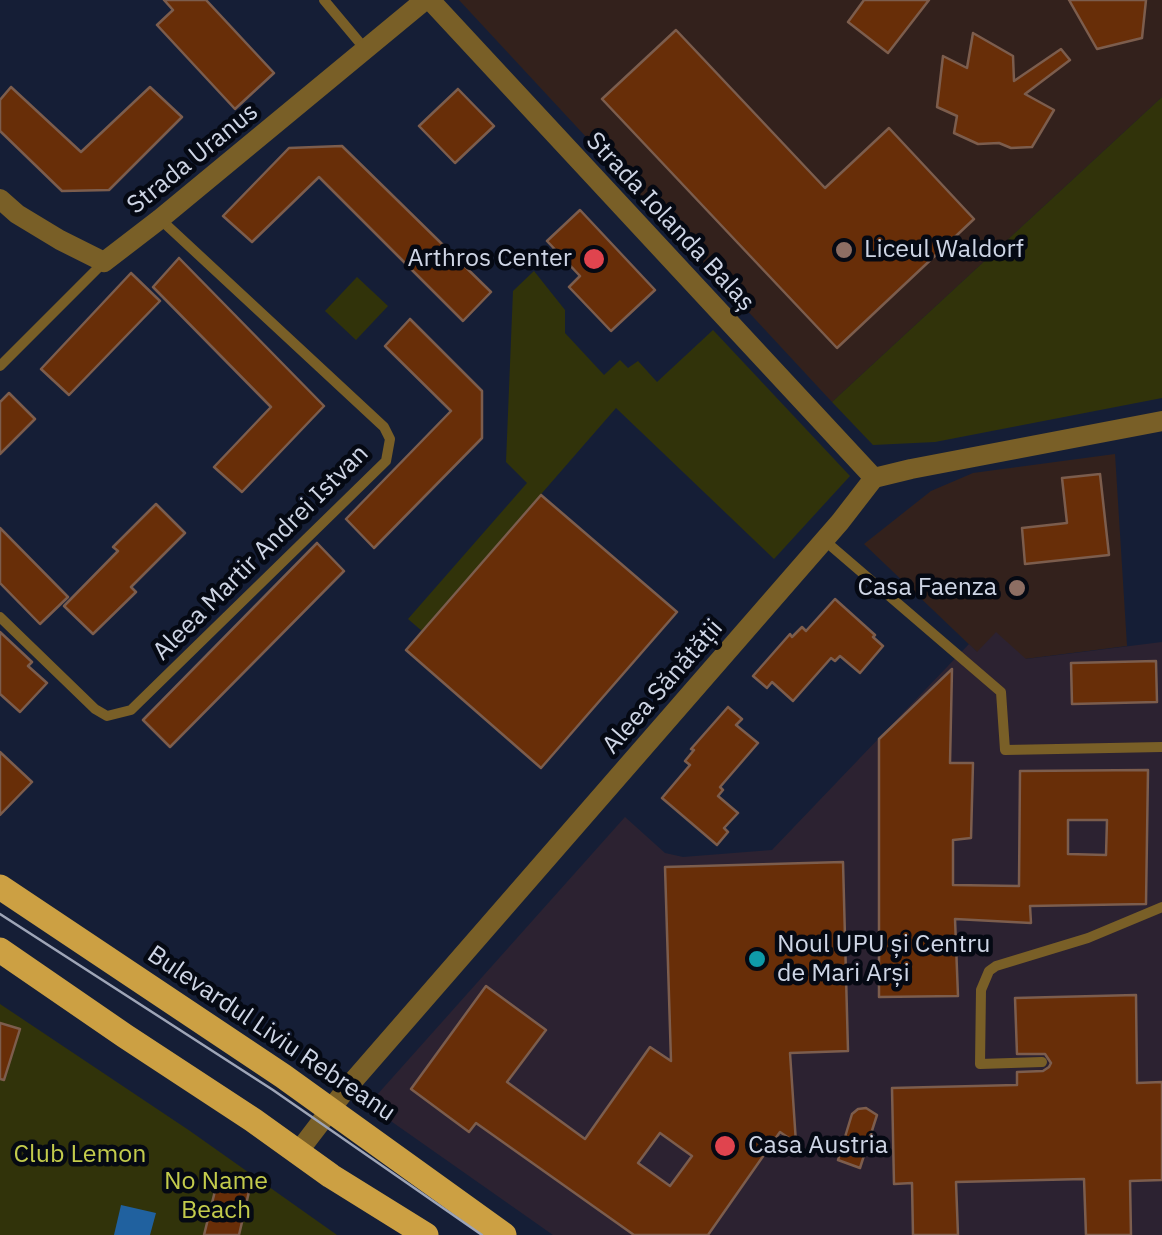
<!DOCTYPE html>
<html>
<head>
<meta charset="utf-8">
<style>
	body { margin:0 }
	canvas { display:block; background:#151e36 }
</style>
</head>
<body>
<canvas width="1162" height="1235"></canvas>
<script>
const c = document.querySelector('canvas').getContext('2d');
c.lineJoin = 'round';
function fillPath(path, color) { c.fillStyle = color; c.fill(path, 'evenodd'); }
const shape = rows => new Path2D(rows.map(r => 'M' + r).join(''));
function stroke(path, color, width, dash) { c.strokeStyle = color; c.lineWidth = width; c.lineCap = dash ? 'butt' : 'round'; c.setLineDash(dash || []); c.stroke(path); }
function label(font, color, halo, rows, align = 'center') {
  c.font = font + ' "IBM Plex Sans",sans-serif'; c.lineWidth = 9; c.setLineDash([]); c.textBaseline = 'middle'; c.strokeStyle = halo; c.fillStyle = color; for (const [text, x, y, turn = 0] of rows) {
    c.save(); c.translate(x, y); c.rotate((+turn || 0) * Math.PI / 180); c.textAlign = isNaN(turn) ? turn : align; if (halo) c.strokeText(text, 0, 0); c.fillText(text, 0, 0); c.restore();
  }
}
fillPath(shape([
	[459,0,1162,0,1162,97,832,402],
	[1115,454,1127,646,1025,659,977,652,864,544,931,491,973,473]
]), '#33211c');
fillPath(shape([
	[996,632,1026,659,1162,642,1162,1235,553,1235,368,1105,625,817,665,853,683,857,772,850,969,644,977,652]
]), '#2c2231');
fillPath(shape([
	[1162,97,1162,398,935,442,873,445,832,402],
	[534,271,565,310,565,333,604,375,620,360,628,368,638,361,657,382,713,330,850,476,774,559,616,408,422,631,408,619,527,483,506,462,513,291],
	[357,277,388,306,356,340,325,311],
	[0,1004,190,1131,337,1235,0,1235]
]), '#31330a');
fillPath(shape([
	[121,1205,156,1213,150,1235,114,1235]
]), '#20619f');
const building = shape([
	[164,0,206,0,274,73,235,109,157,25,173,10,164,0],
	[864,0,929,0,888,53,848,22,864,0],
	[1069,0,1146,0,1142,38,1097,49,1069,0],
	[676,30,825,188,889,128,974,219,837,348,602,99,676,30],
	[973,33,1013,56,1014,81,1061,49,1070,60,1025,94,1054,110,1032,147,1011,148,999,143,978,144,954,133,957,116,937,107,943,56,967,68,973,33],
	[11,87,81,152,150,87,182,117,109,190,62,191,0,131,0,100,11,87],
	[458,89,494,126,455,163,419,126,458,89],
	[342,146,491,292,463,321,319,177,252,242,223,216,289,148,342,146],
	[580,210,655,290,611,331,569,287,580,276,547,241,580,210],
	[179,258,324,406,242,492,214,467,271,407,153,287,179,258],
	[131,273,160,301,69,395,41,369,131,273],
	[410,319,482,391,482,438,374,548,346,519,451,411,385,346,410,319],
	[9,393,35,419,0,454,0,402,9,393],
	[1100,474,1109,555,1025,564,1022,528,1067,523,1062,478,1100,474],
	[541,495,677,612,541,768,406,650,541,495],
	[156,504,185,533,131,587,136,592,93,634,64,606,118,551,113,547,156,504],
	[0,528,68,597,40,624,0,583,0,528],
	[317,543,344,571,170,747,143,720,317,543],
	[835,599,875,635,873,637,883,646,860,673,840,656,835,661,831,658,793,701,772,682,767,688,753,676,790,634,792,637,802,627,806,631,835,599],
	[0,632,32,662,28,666,47,683,20,712,0,694,0,632],
	[1156,661,1157,702,1072,704,1071,663,1156,661],
	[952,669,950,763,973,763,971,838,953,840,953,885,1019,886,1020,771,1148,770,1146,904,1030,906,1031,923,955,919,958,996,879,997,879,739,952,669],
	[1068,820,1107,820,1106,855,1068,854,1068,820],
	[728,707,742,719,736,725,758,743,720,787,723,790,718,796,738,813,724,828,728,832,717,845,662,798,690,765,685,761,694,750,691,749,728,707],
	[0,752,32,782,0,815,0,752],
	[843,862,848,1051,790,1053,796,1143,780,1132,708,1235,634,1235,476,1123,469,1132,411,1089,486,986,546,1030,507,1082,585,1139,650,1047,671,1061,665,867,843,862],
	[660,1133,692,1156,670,1186,638,1163,660,1133],
	[1136,995,1137,1083,1162,1082,1162,1180,1130,1181,1131,1235,1086,1235,1084,1179,956,1182,958,1235,913,1235,912,1183,894,1184,892,1088,1017,1085,1017,1072,1043,1071,1049,1067,1051,1063,1045,1054,1017,1054,1015,998,1136,995],
	[0,1023,20,1029,4,1080,0,1079,0,1023],
	[866,1108,877,1115,860,1168,838,1160,852,1114,858,1109,866,1108],
	[219,1175,251,1183,239,1235,204,1235,219,1175]
]);
fillPath(building, '#682e08');
stroke(building, '#7c5d4d', 2.5);
stroke(shape([
	[324,0,365,49],
	[0,366,103,263],
	[824,540,1001,692,1005,750,1162,747],
	[0,617,95,709,107,716,131,710,386,461,390,439,384,427,160,219],
	[1042,1062,980,1064,981,990,989,971,996,966,1088,938,1162,907]
]), '#795f27', 10);
stroke(shape([
	[430,0,874,478],
	[0,199,17,214,60,240,104,262,160,219,425,0],
	[298,1152,347,1088,840,522,874,478,911,469,1162,421]
]), '#795f27', 20);
stroke(shape([
	[0,887,283,1076,504,1235],
	[0,950,125,1036,253,1120,331,1176,426,1235]
]), '#cca043', 25);
stroke(shape([
	[0,914,273,1090,482,1235]
]), '#9ea5b7', 2.5);
for (const [x, y, r, color] of [
	[844,250,10,"#8d6e63"],
	[594,259,12,"#e0444e"],
	[1017,588,10,"#8d6e63"],
	[757,959,10,"#0f9aa8"],
	[725,1146,12,"#e0444e"]
]) { const dot = new Path2D(); dot.arc(x, y, r, 0, 2 * Math.PI); c.fillStyle = color; c.fill(dot); stroke(dot, '#050913', 4); }
label('25px', '#ced5e5', '#050913', [
	["Strada Uranus",193,159,-39],
	["Strada Iolanda Balaș",670,222,47],
	["Aleea Martir Andrei Istvan",261,553,-45],
	["Aleea Sănătății",663,687,-49],
	["Bulevardul Liviu Rebreanu",271,1034,34]
]);
label('25px', '#ced5e5', '#050913', [
	["Liceul Waldorf",864,250],
	["Arthros Center",572,259,"right"],
	["Casa Faenza",997,588,"right"],
	["Noul UPU și Centru",777,945],
	["de Mari Arși",777,974],
	["Casa Austria",748,1146]
], 'left');
label('25px', '#c3cb4c', '#050913', [
	["Club Lemon",80,1155],
	["No Name",216,1182],
	["Beach",216,1211]
]);
</script>
</body>
</html>
